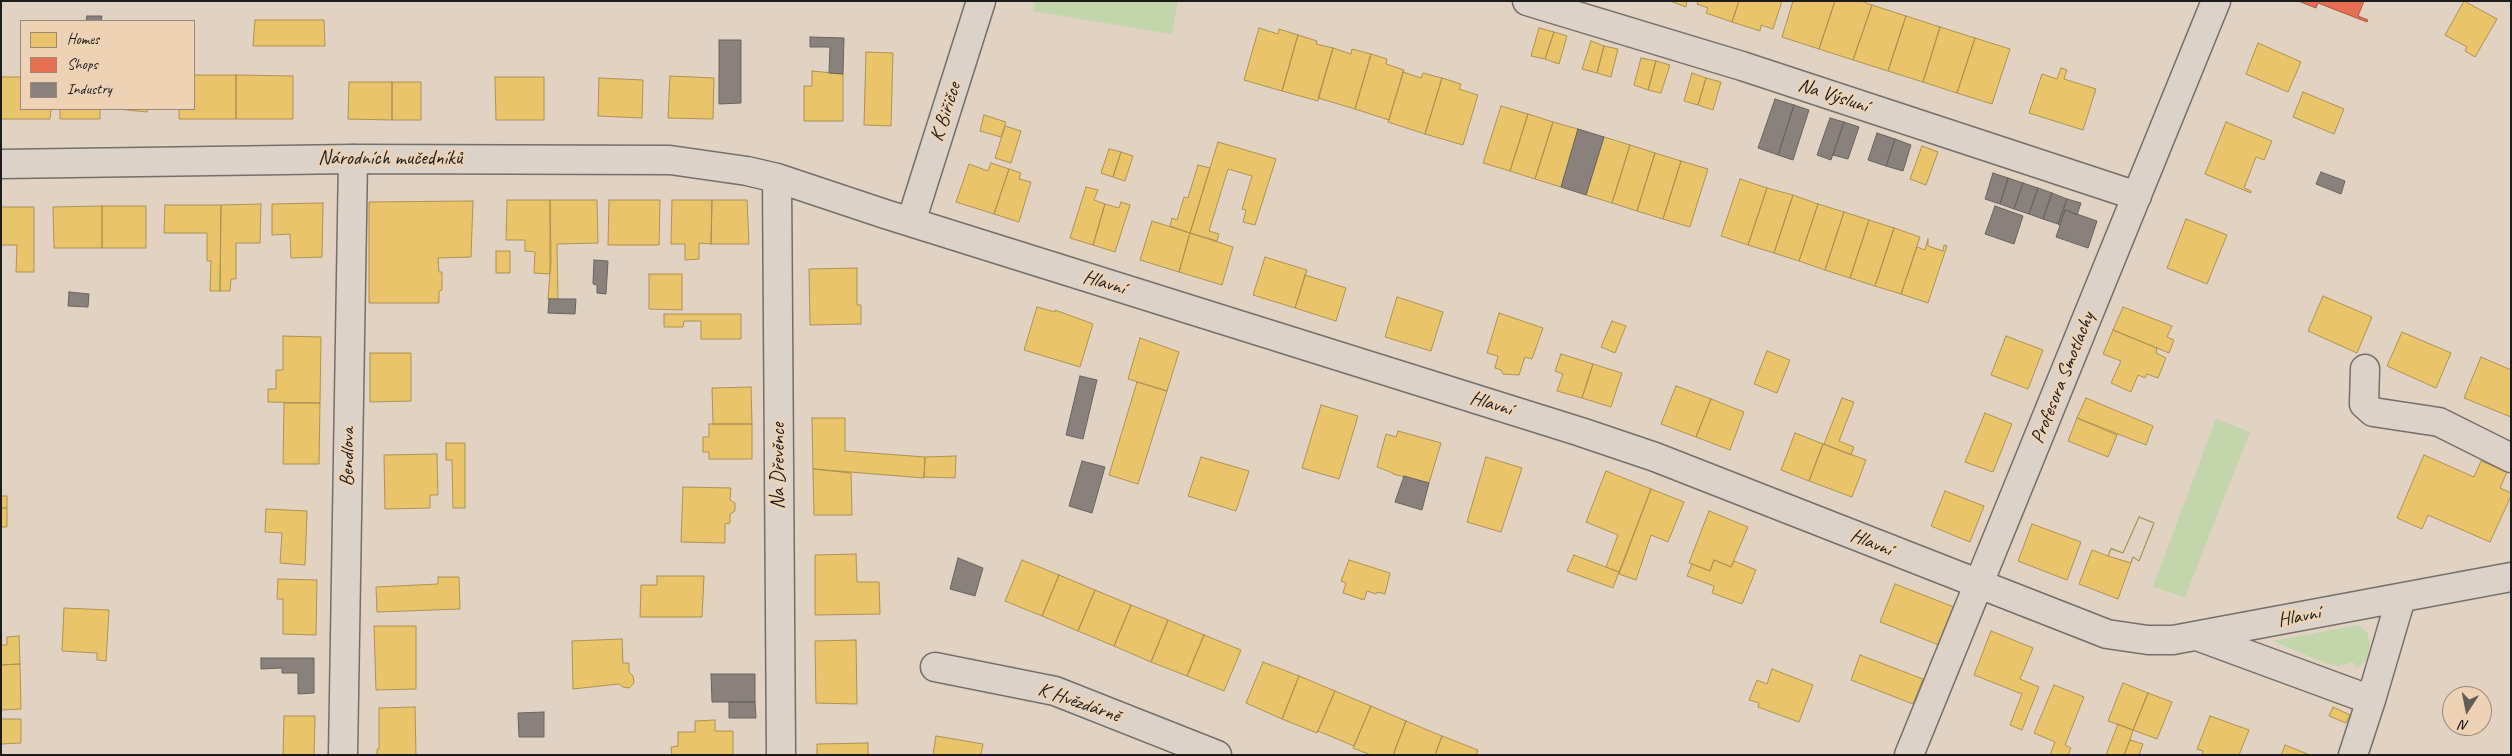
<!DOCTYPE html>
<html>
<head>
<meta charset="utf-8">
<style>
	body { margin:0 }
	#map { position:relative; width:2512px; height:756px; overflow:hidden; background:#e1d2c2; font-family:Caveat,sans-serif }
	canvas { display:block }
	.frame { position:absolute; inset:0; border:2px solid #1c1c1c; pointer-events:none }
	.legend { position:absolute; left:20px; top:20px; width:175px; height:90px; box-sizing:border-box; background:#eed2b5; border:1px solid #9a8978; margin:0; padding:6px 9px; list-style:none; font-size:15px; color:#1c1c1c }
	.legend li { display:flex; align-items:center; gap:10px; height:25px }
	.legend b { width:25px; border:1px solid #9a8978 }
	.north { position:absolute; left:2442px; top:686px; width:50px; height:50px; box-sizing:border-box; background:#eed2b5; border:1px solid #9a8978; border-radius:50%; rotate:191deg; font-size:14px; font-weight:700; line-height:20px; text-align:center; color:#1c1c1c }
	.north::after { content:''; display:block; margin:auto; width:18px; height:22px; background:#615c56; clip-path:polygon(50% 0,100% 100%,50% 72%,0 100%) }
</style>
</head>
<body>
<div id="map">
<canvas width="2512" height="756"></canvas>
<div class="frame"></div>
<ul class="legend">
<li><b style="height:14px;background:#e9c46a"></b>Homes</li>
<li><b style="height:14px;background:#e76f51"></b>Shops</li>
<li><b style="height:14px;background:#8a817c"></b>Industry</li>
</ul>
<div class="north">N</div>
</div>
<script>
const c = document.querySelector('canvas').getContext('2d');
c.lineJoin = 'round';
function fillPath(path, color) { c.fillStyle = color; c.fill(path, 'evenodd'); }
const shape = rows => new Path2D(rows.map(r => 'M' + r).join(''));
function stroke(path, color, width, dash) { c.strokeStyle = color; c.lineWidth = width; c.lineCap = dash ? 'butt' : 'round'; c.setLineDash(dash || []); c.stroke(path); }
function label(font, color, halo, rows, align = 'center') {
  c.font = font + ' Caveat,sans-serif'; c.lineWidth = 5; c.setLineDash([]); c.textBaseline = 'middle'; c.strokeStyle = halo; c.fillStyle = color; for (const [text, x, y, turn = 0] of rows) {
    c.save(); c.translate(x, y); c.rotate((+turn || 0) * Math.PI / 180); c.textAlign = isNaN(turn) ? turn : align; if (halo) c.strokeText(text, 0, 0); c.fillText(text, 0, 0); c.restore();
  }
}
fillPath(shape([
	[1035,1,1178,1,1172,34,1033,11],
	[2216,419,2250,432,2185,597,2153,587],
	[2358,625,2367,632,2370,647,2366,660,2357,669,2353,662,2339,666,2325,663,2273,641]
]), '#c2d5ab');
const homes = shape([
	[1670,1,1687,1,1686,7,1670,1],
	[1698,1,1739,1,1732,22,1706,13,1708,8,1697,4,1698,1],
	[1739,1,1782,1,1773,29,1761,25,1760,31,1732,22,1739,1],
	[1793,1,1835,1,1819,49,1782,37,1793,1],
	[1835,1,1861,1,1872,5,1853,60,1819,49,1835,1],
	[2464,1,2497,19,2475,57,2465,51,2467,47,2445,35,2464,1],
	[1872,5,1906,16,1888,71,1853,60,1872,5],
	[1906,16,1940,27,1923,82,1888,71,1906,16],
	[255,20,324,20,325,46,253,46,255,20],
	[1940,27,1975,38,1957,93,1923,82,1940,27],
	[1259,28,1278,34,1279,29,1298,35,1282,91,1244,80,1259,28],
	[1539,28,1554,32,1545,59,1531,56,1539,28],
	[1554,32,1567,36,1559,64,1545,59,1554,32],
	[1298,35,1317,41,1316,44,1333,48,1318,101,1282,91,1298,35],
	[1975,38,2010,49,1992,104,1957,93,1975,38],
	[1591,41,1604,46,1597,73,1582,69,1591,41],
	[2258,43,2301,62,2288,92,2246,74,2258,43],
	[1604,46,1618,49,1611,77,1597,73,1604,46],
	[1333,48,1351,54,1352,49,1371,54,1355,109,1318,98,1333,48],
	[866,52,893,53,891,126,864,125,866,52],
	[1371,54,1387,59,1386,64,1404,70,1389,120,1355,109,1371,54],
	[1641,58,1656,61,1648,90,1634,85,1641,58],
	[1656,61,1670,65,1661,93,1648,90,1656,61],
	[2061,68,2067,70,2064,79,2096,89,2083,130,2029,113,2042,74,2057,79,2061,68],
	[812,71,843,74,843,121,804,121,804,86,812,86,812,71],
	[1403,72,1421,78,1423,73,1442,78,1425,134,1388,122,1403,72],
	[1692,73,1706,78,1698,105,1684,101,1692,73],
	[194,75,236,75,236,119,179,119,179,109,194,109,194,75],
	[236,75,293,76,293,119,236,119,236,75],
	[670,76,714,78,713,119,668,118,670,76],
	[1,77,21,77,21,109,51,109,50,119,1,119,1,77],
	[495,77,544,77,544,120,496,120,495,77],
	[599,78,643,80,642,118,598,116,599,78],
	[1442,78,1461,84,1459,89,1478,95,1463,145,1425,134,1442,78],
	[1706,78,1721,82,1713,110,1698,105,1706,78],
	[349,82,392,82,392,120,348,119,349,82],
	[392,82,421,82,421,120,392,120,392,82],
	[2303,92,2344,109,2334,134,2293,117,2303,92],
	[1501,106,1528,114,1510,171,1483,163,1501,106],
	[60,109,100,109,100,119,60,119,60,109],
	[117,109,148,109,147,112,117,109],
	[1528,114,1553,122,1535,179,1510,171,1528,114],
	[984,115,1006,122,1001,137,980,131,984,115],
	[1553,122,1578,129,1561,187,1535,179,1553,122],
	[2226,122,2272,141,2264,160,2256,157,2244,188,2251,191,2251,193,2205,174,2226,122],
	[1005,126,1021,131,1011,163,995,158,1005,126],
	[1604,137,1630,145,1612,203,1586,195,1604,137],
	[1218,142,1276,159,1255,225,1243,222,1246,210,1242,209,1252,176,1228,169,1209,231,1219,234,1217,241,1190,233,1218,142],
	[1630,145,1655,153,1637,211,1612,203,1630,145],
	[1922,146,1938,152,1926,185,1910,179,1922,146],
	[1109,149,1121,152,1113,177,1101,173,1109,149],
	[1121,152,1133,156,1125,181,1113,177,1121,152],
	[1655,153,1681,161,1663,219,1637,211,1655,153],
	[1681,161,1708,169,1690,227,1663,219,1681,161],
	[991,163,1009,169,994,214,956,202,969,164,988,171,991,163],
	[1198,165,1210,168,1190,233,1170,226,1172,218,1177,220,1184,197,1188,198,1198,165],
	[1009,169,1021,173,1019,179,1031,182,1019,222,994,214,1009,169],
	[1740,179,1767,188,1748,245,1721,236,1740,179],
	[1086,187,1098,190,1094,200,1105,204,1093,245,1070,238,1086,187],
	[1767,188,1793,195,1774,253,1748,245,1767,188],
	[1793,195,1818,204,1799,261,1774,253,1793,195],
	[507,200,550,200,550,274,534,273,535,252,525,251,525,240,506,240,507,200],
	[550,200,597,200,598,243,557,244,558,299,548,299,551,261,550,200],
	[609,200,660,200,659,245,608,245,609,200],
	[672,200,712,200,711,244,699,243,699,259,685,260,685,244,671,244,672,200],
	[712,200,747,200,749,244,711,244,712,200],
	[473,201,471,257,438,258,439,272,442,272,442,290,439,291,439,303,369,303,369,202,473,201],
	[1121,202,1130,205,1115,252,1093,245,1105,204,1119,208,1121,202],
	[323,203,322,257,291,258,290,234,272,235,272,204,323,203],
	[261,204,260,243,236,243,236,279,231,279,230,291,220,291,221,205,261,204],
	[1818,204,1844,212,1825,270,1799,261,1818,204],
	[165,205,221,205,220,291,210,291,211,261,207,261,207,233,164,233,165,205],
	[102,206,102,248,54,248,53,207,102,206],
	[102,206,146,206,146,248,102,248,102,206],
	[1,207,34,207,34,272,16,272,17,245,1,245,1,207],
	[1844,212,1869,220,1850,278,1825,270,1844,212],
	[2186,219,2227,235,2207,284,2167,268,2186,219],
	[1869,220,1894,228,1875,286,1850,278,1869,220],
	[1152,221,1190,233,1179,272,1140,260,1152,221],
	[1894,228,1920,237,1901,294,1875,286,1894,228],
	[1190,233,1233,247,1222,285,1179,272,1190,233],
	[1928,239,1928,246,1943,251,1944,245,1947,246,1928,303,1901,294,1917,247,1925,250,1928,239],
	[496,251,510,251,510,273,496,273,496,251],
	[1265,257,1307,270,1295,308,1253,295,1265,257],
	[857,268,857,305,861,305,861,324,810,325,809,269,857,268],
	[649,274,682,274,682,310,649,309,649,274],
	[1305,275,1346,288,1336,321,1295,308,1305,275],
	[2323,296,2372,317,2357,353,2308,331,2323,296],
	[1397,297,1443,312,1431,351,1385,337,1397,297],
	[1037,307,1055,312,1055,310,1093,324,1080,367,1024,350,1037,307],
	[2123,307,2172,326,2167,337,2174,340,2169,353,2113,330,2123,307],
	[1499,313,1543,328,1532,359,1525,357,1519,375,1503,374,1501,370,1495,368,1498,356,1487,353,1499,313],
	[664,314,741,314,741,339,701,339,701,321,684,321,683,327,664,327,664,314],
	[1612,321,1626,326,1615,353,1601,347,1612,321],
	[2113,330,2157,348,2156,353,2166,358,2158,378,2147,374,2145,378,2138,375,2131,392,2111,383,2121,361,2103,354,2113,330],
	[2402,332,2451,353,2436,388,2387,366,2402,332],
	[283,336,321,337,320,403,268,402,268,389,276,389,276,370,283,370,283,336],
	[2006,336,2043,350,2028,389,1991,375,2006,336],
	[1140,338,1179,352,1167,391,1128,379,1140,338],
	[1767,351,1790,360,1777,393,1754,384,1767,351],
	[370,353,411,353,411,401,370,402,370,353],
	[1561,354,1593,364,1582,398,1557,391,1563,374,1555,371,1561,354],
	[2481,357,2511,370,2511,417,2464,398,2481,357],
	[1593,364,1622,373,1611,407,1582,398,1593,364],
	[1137,382,1167,391,1138,484,1109,475,1137,382],
	[1676,386,1711,399,1696,437,1661,424,1676,386],
	[751,387,752,424,713,424,712,388,751,387],
	[1842,398,1854,402,1839,441,1854,447,1851,455,1824,444,1842,398],
	[2086,398,2153,426,2146,445,2077,418,2086,398],
	[1711,399,1744,412,1730,450,1696,437,1711,399],
	[284,403,320,403,319,464,283,464,284,403],
	[1321,405,1358,416,1339,479,1302,468,1321,405],
	[1985,413,2012,424,1993,472,1965,462,1985,413],
	[812,418,845,418,845,451,925,457,924,478,813,469,812,418],
	[2077,418,2117,435,2108,457,2068,441,2077,418],
	[709,424,752,424,752,459,709,459,709,452,703,452,703,437,709,437,709,424],
	[1398,431,1441,443,1429,483,1393,474,1393,473,1377,467,1386,434,1396,437,1398,431],
	[1795,433,1823,444,1809,481,1781,470,1795,433],
	[446,443,465,443,465,508,453,508,452,460,446,460,446,443],
	[1823,444,1866,460,1852,497,1809,481,1823,444],
	[437,454,438,495,430,495,430,508,385,509,384,455,437,454],
	[2424,455,2474,477,2481,461,2507,472,2500,488,2511,493,2511,496,2490,542,2428,515,2422,529,2397,518,2424,455],
	[956,456,955,478,924,477,925,457,956,456],
	[1201,457,1249,471,1236,511,1188,496,1201,457],
	[1486,457,1522,468,1501,532,1467,522,1486,457],
	[813,469,851,473,852,515,814,515,813,469],
	[1606,471,1651,489,1619,572,1606,567,1618,535,1586,522,1606,471],
	[683,487,731,488,730,500,735,503,735,511,730,514,730,523,725,524,725,543,681,542,683,487],
	[1651,489,1684,502,1668,542,1651,535,1636,580,1619,574,1651,489],
	[1945,491,1984,506,1970,542,1931,526,1945,491],
	[1,496,7,496,7,508,1,508,1,496],
	[1,508,7,508,7,527,1,527,1,508],
	[266,509,307,511,305,565,280,563,282,533,265,532,266,509],
	[1709,511,1748,527,1731,567,1714,560,1710,571,1689,563,1709,511],
	[2139,517,2154,523,2139,561,2133,557,2118,599,2079,584,2092,550,2108,556,2111,549,2123,553,2139,517],
	[2139,517,2154,523,2139,561,2133,557,2131,563,2108,556,2111,548,2123,553,2139,517],
	[2032,524,2081,542,2067,580,2018,561,2032,524],
	[856,554,857,582,879,582,880,614,815,615,815,555,856,554],
	[1574,555,1619,572,1613,588,1567,571,1574,555],
	[1022,560,1059,575,1042,616,1005,601,1022,560],
	[1349,560,1390,573,1385,594,1377,592,1376,594,1367,591,1364,600,1343,593,1346,583,1341,581,1349,560],
	[1714,560,1731,567,1734,561,1756,570,1742,604,1712,593,1714,586,1687,576,1692,564,1710,571,1714,560],
	[1059,575,1095,590,1078,631,1042,616,1059,575],
	[657,576,704,576,702,617,640,617,641,585,657,585,657,576],
	[438,577,459,577,460,609,377,612,376,587,438,584,438,577],
	[278,579,317,580,316,635,283,634,283,599,277,599,278,579],
	[1895,584,1954,607,1939,645,1880,622,1895,584],
	[1095,590,1131,605,1114,646,1078,631,1095,590],
	[1131,605,1168,620,1151,662,1114,646,1131,605],
	[64,608,109,610,106,661,97,660,97,653,62,651,64,608],
	[1168,620,1204,635,1187,676,1151,662,1168,620],
	[374,626,416,626,416,689,376,690,374,626],
	[1991,631,2033,648,2020,679,2039,687,2022,730,2010,725,2022,694,1974,675,1991,631],
	[1204,635,1241,650,1224,691,1187,676,1204,635],
	[19,636,20,664,1,665,1,645,7,645,7,637,19,636],
	[622,639,623,663,629,663,629,672,633,676,634,683,629,688,623,687,619,684,573,689,572,641,622,639],
	[856,640,857,704,816,703,815,641,856,640],
	[1860,655,1923,679,1913,704,1851,680,1860,655],
	[1263,662,1299,676,1282,719,1246,703,1263,662],
	[20,664,21,709,1,710,1,665,20,664],
	[1772,669,1813,685,1799,722,1758,707,1759,703,1749,700,1757,680,1767,684,1772,669],
	[1299,676,1335,691,1317,733,1282,719,1299,676],
	[2123,683,2148,693,2133,730,2108,721,2123,683],
	[2054,685,2084,697,2065,745,2071,748,2068,755,2050,755,2055,742,2034,733,2054,685],
	[1335,691,1371,706,1354,746,1318,731,1335,691],
	[2148,693,2172,702,2157,739,2133,730,2148,693],
	[1371,706,1406,721,1393,755,1371,755,1353,748,1371,706],
	[415,707,416,755,377,755,377,749,379,749,379,708,415,707],
	[2333,707,2350,715,2346,723,2329,716,2333,707],
	[284,716,315,716,314,755,283,755,284,716],
	[2210,716,2249,730,2239,755,2202,755,2203,751,2197,749,2210,716],
	[1,719,21,719,21,743,1,744,1,719],
	[715,720,715,731,733,731,733,755,672,755,671,747,678,746,678,732,695,732,695,721,715,720],
	[1406,721,1442,736,1435,755,1393,755,1406,721],
	[2118,724,2133,730,2130,740,2124,755,2106,755,2118,724],
	[936,736,983,744,981,755,933,755,936,736],
	[1442,736,1478,750,1476,755,1435,755,1442,736],
	[2130,740,2143,744,2139,755,2124,755,2130,740],
	[868,743,868,755,817,755,817,744,868,743],
	[2285,745,2310,755,2281,755,2285,745]
]);
fillPath(homes, '#e9c46a');
stroke(homes, '#ac9253', 1);
const shops = shape([
	[2298,1,2364,1,2358,16,2368,20,2367,22,2318,3,2316,8,2298,1]
]);
fillPath(shops, '#e76f51');
stroke(shops, '#aa5641', 1);
const industry = shape([
	[87,16,102,16,101,21,86,21,87,16],
	[810,37,844,38,843,74,829,73,830,47,810,47,810,37],
	[719,40,741,40,741,103,719,104,719,40],
	[1775,99,1794,105,1778,155,1758,148,1775,99],
	[1794,105,1809,110,1793,160,1778,155,1794,105],
	[1830,118,1844,122,1831,160,1817,155,1830,118],
	[1844,122,1859,127,1848,159,1833,155,1844,122],
	[1578,129,1604,137,1586,195,1561,187,1578,129],
	[1877,133,1895,139,1886,166,1868,160,1877,133],
	[1895,139,1911,145,1903,171,1886,166,1895,139],
	[2321,172,2345,181,2341,194,2316,184,2321,172],
	[1993,173,2008,178,2000,204,1985,199,1993,173],
	[2008,178,2023,183,2014,209,2000,204,2008,178],
	[2023,183,2038,188,2029,214,2014,209,2023,183],
	[2038,188,2052,193,2043,219,2029,214,2038,188],
	[2052,193,2067,199,2058,224,2043,219,2052,193],
	[2067,199,2081,203,2077,215,2065,210,2060,225,2058,224,2067,199],
	[1995,206,2023,216,2014,244,1985,234,1995,206],
	[2065,210,2097,221,2088,248,2056,237,2065,210],
	[594,260,608,261,606,294,597,293,597,285,593,284,594,260],
	[69,292,89,294,88,307,68,306,69,292],
	[549,299,576,299,575,314,548,313,549,299],
	[1080,376,1097,380,1083,439,1066,435,1080,376],
	[1082,461,1105,467,1092,513,1069,506,1082,461],
	[1404,476,1429,483,1422,510,1395,502,1404,476],
	[958,558,983,568,975,596,950,589,958,558],
	[261,658,314,658,314,693,298,694,298,673,282,673,282,668,261,669,261,658],
	[711,674,755,674,755,702,712,702,711,674],
	[729,702,755,702,756,718,729,718,729,702],
	[544,712,544,737,519,737,518,713,544,712]
]);
fillPath(industry, '#8a817c');
stroke(industry, '#69635f', 1);
const minor = shape([
	[1527,1,1742,66,2137,196],
	[1,164,353,159,670,160,747,171,777,178,885,214,1581,432,1655,457,2107,634,2148,640,2173,640,2511,577],
	[777,178,781,755],
	[911,222,981,1],
	[2365,369,2364,404,2373,412,2439,422,2511,458],
	[2197,636,2371,700],
	[935,667,1055,691,1217,755],
	[343,755,353,159],
	[1909,755,2216,1],
	[2353,755,2371,700,2401,598]
]);
stroke(minor, '#756e67', 31);
stroke(minor, '#dcd2c7', 28);
label('20px', '#1c1c1c', '#eed2b5', [
	["Na Výsluní",1833,96,18],
	["K Biřičce",946,112,-72],
	["Národních mučedníků",390,159],
	["Hlavní",1104,283,17],
	["Profesora Smotlachy",2063,378,-68],
	["Hlavní",1491,404,17],
	["Bendlova",348,457,-89],
	["Na Dřevěnce",779,466,-90],
	["Hlavní",1871,543,22],
	["Hlavní",2299,617,-11],
	["K Hvězdárně",1079,703,19]
]);
</script>
</body>
</html>
